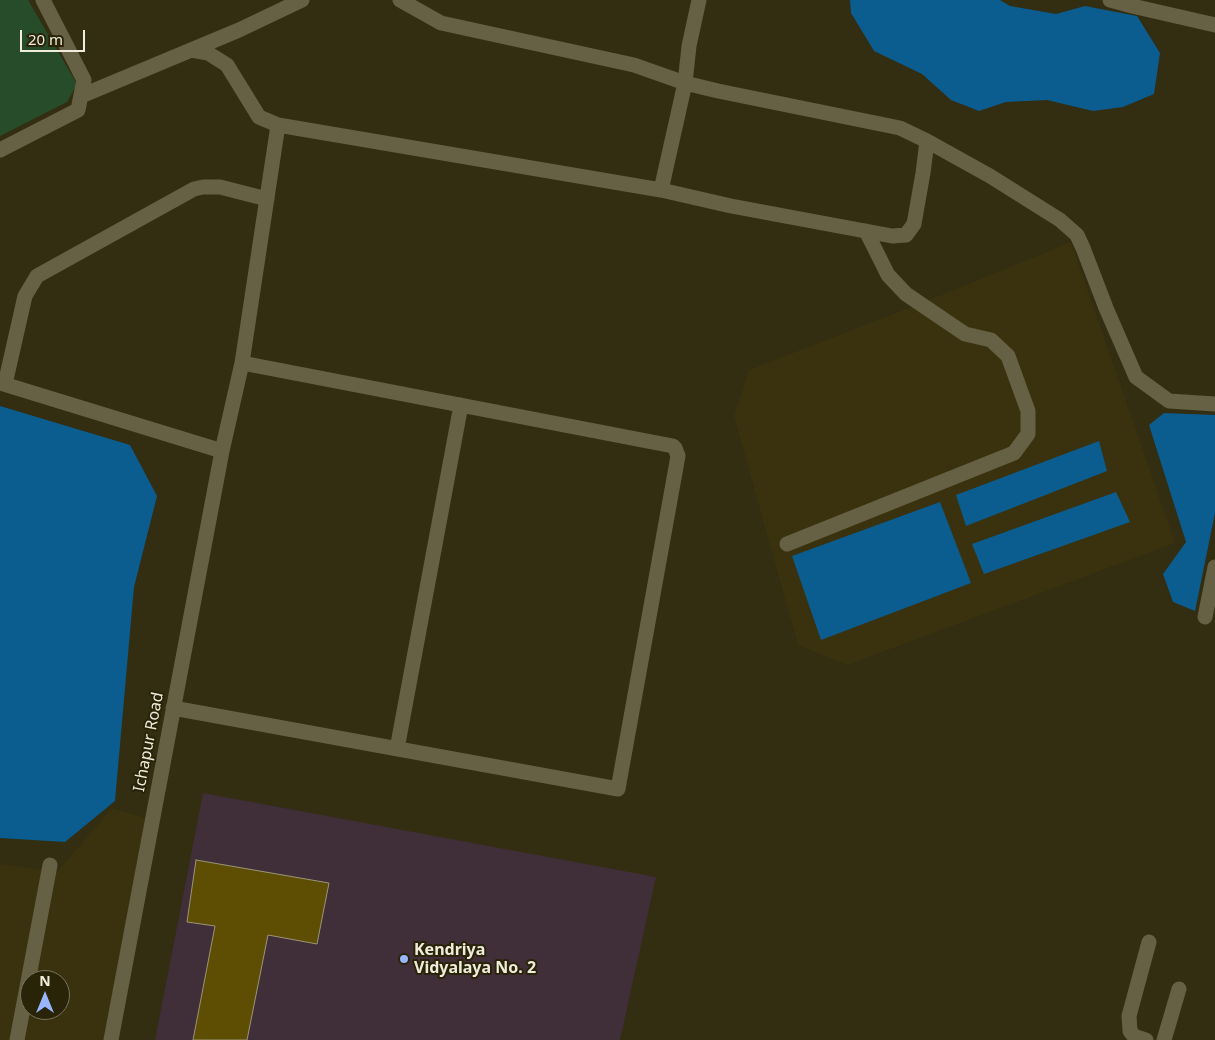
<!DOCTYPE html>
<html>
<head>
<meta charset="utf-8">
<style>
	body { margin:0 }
	#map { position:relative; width:1215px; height:1040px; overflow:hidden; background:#332d12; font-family:"Noto Sans",sans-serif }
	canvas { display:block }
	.north { position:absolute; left:20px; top:970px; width:50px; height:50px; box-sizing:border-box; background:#292308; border:1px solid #78735d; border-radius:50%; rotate:0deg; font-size:14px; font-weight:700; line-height:20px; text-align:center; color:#efecdc }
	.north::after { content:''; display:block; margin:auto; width:18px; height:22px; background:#97b6fd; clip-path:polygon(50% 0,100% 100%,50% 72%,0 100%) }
	.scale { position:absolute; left:20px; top:30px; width:65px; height:22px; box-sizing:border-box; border:2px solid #efecdc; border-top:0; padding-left:6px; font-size:15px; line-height:18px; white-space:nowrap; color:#efecdc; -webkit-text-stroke:4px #292308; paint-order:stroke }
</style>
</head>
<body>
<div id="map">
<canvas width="1215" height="1040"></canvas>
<div class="north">N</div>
<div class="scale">20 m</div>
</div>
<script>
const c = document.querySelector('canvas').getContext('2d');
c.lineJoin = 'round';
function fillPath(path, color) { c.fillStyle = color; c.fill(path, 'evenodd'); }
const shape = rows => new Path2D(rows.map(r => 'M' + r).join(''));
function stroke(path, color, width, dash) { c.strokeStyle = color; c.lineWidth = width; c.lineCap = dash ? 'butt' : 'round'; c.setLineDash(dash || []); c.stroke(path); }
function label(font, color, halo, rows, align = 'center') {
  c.font = font + ' "Noto Sans",sans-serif'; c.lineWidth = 4; c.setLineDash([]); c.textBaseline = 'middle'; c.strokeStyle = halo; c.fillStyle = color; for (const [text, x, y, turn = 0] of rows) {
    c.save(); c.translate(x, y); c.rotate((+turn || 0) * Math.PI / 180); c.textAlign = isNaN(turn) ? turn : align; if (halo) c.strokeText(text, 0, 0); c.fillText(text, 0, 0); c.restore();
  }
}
fillPath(shape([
	[1071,242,1175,543,847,665,798,645,734,416,749,370,932,299],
	[112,808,145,818,104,1040,0,1040,0,864,57,872],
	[30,980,60,980,60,1010,30,1010]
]), '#3a320e');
fillPath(shape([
	[203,793,656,877,620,1040,155,1040]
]), '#402e38');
fillPath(shape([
	[0,0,28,0,77,84,67,102,0,136]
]), '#274c2a');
fillPath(shape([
	[850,0,1000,0,1010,6,1056,14,1085,6,1137,16,1160,53,1154,94,1123,107,1093,111,1047,100,1006,102,979,111,951,100,922,74,874,51,851,13],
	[0,406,130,445,157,496,134,587,115,801,65,842,0,838],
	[1164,413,1215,415,1215,513,1195,611,1173,602,1163,574,1186,542,1149,425],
	[1099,441,1107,471,966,526,956,495],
	[1116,492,1130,522,984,574,972,544],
	[940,502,971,583,821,640,792,556]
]), '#0b5c8f');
const building = shape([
	[196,860,329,883,317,944,268,935,247,1040,193,1040,215,926,187,922,196,860]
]);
fillPath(building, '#5d4e03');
stroke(building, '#9c9577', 1);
stroke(shape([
	[400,0,441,23,634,65,685,83,718,91,900,128,927,141,990,176,1060,220,1077,235,1083,248,1106,308,1136,377,1169,401,1215,404],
	[1110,0,1132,6,1215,25],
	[191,50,208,53,227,65,259,117,278,125],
	[81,96,239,30,302,0],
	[0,150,78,110,84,80,43,0],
	[661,190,685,83,689,46,699,0],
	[0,383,222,451],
	[5,384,25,296,37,276,194,189,203,187,220,187,267,199],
	[787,544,1014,453,1028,434,1028,411,1008,356,991,340,965,334,906,294,888,275,866,231],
	[1205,617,1215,567],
	[173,708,618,789,678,456,675,448,673,446,242,363],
	[397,749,461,405],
	[17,1040,50,865],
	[111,1040,222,451,242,363,278,125,661,190,731,206,892,236,906,235,914,224,923,173,927,141],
	[1146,1040,1134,1036,1130,1031,1129,1016,1149,942],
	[1164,1040,1179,989]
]), '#666044', 15);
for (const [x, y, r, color] of [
	[404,959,5,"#97b6fd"]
]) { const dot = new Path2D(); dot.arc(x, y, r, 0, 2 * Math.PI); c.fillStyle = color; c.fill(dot); stroke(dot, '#292308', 2); }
label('16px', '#efecdc', '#292308', [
	["Ichapur Road",149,742,-79]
]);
label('bold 16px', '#efecdc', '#292308', [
	["Kendriya",414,950],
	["Vidyalaya No. 2",414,968]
], 'left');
</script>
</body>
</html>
